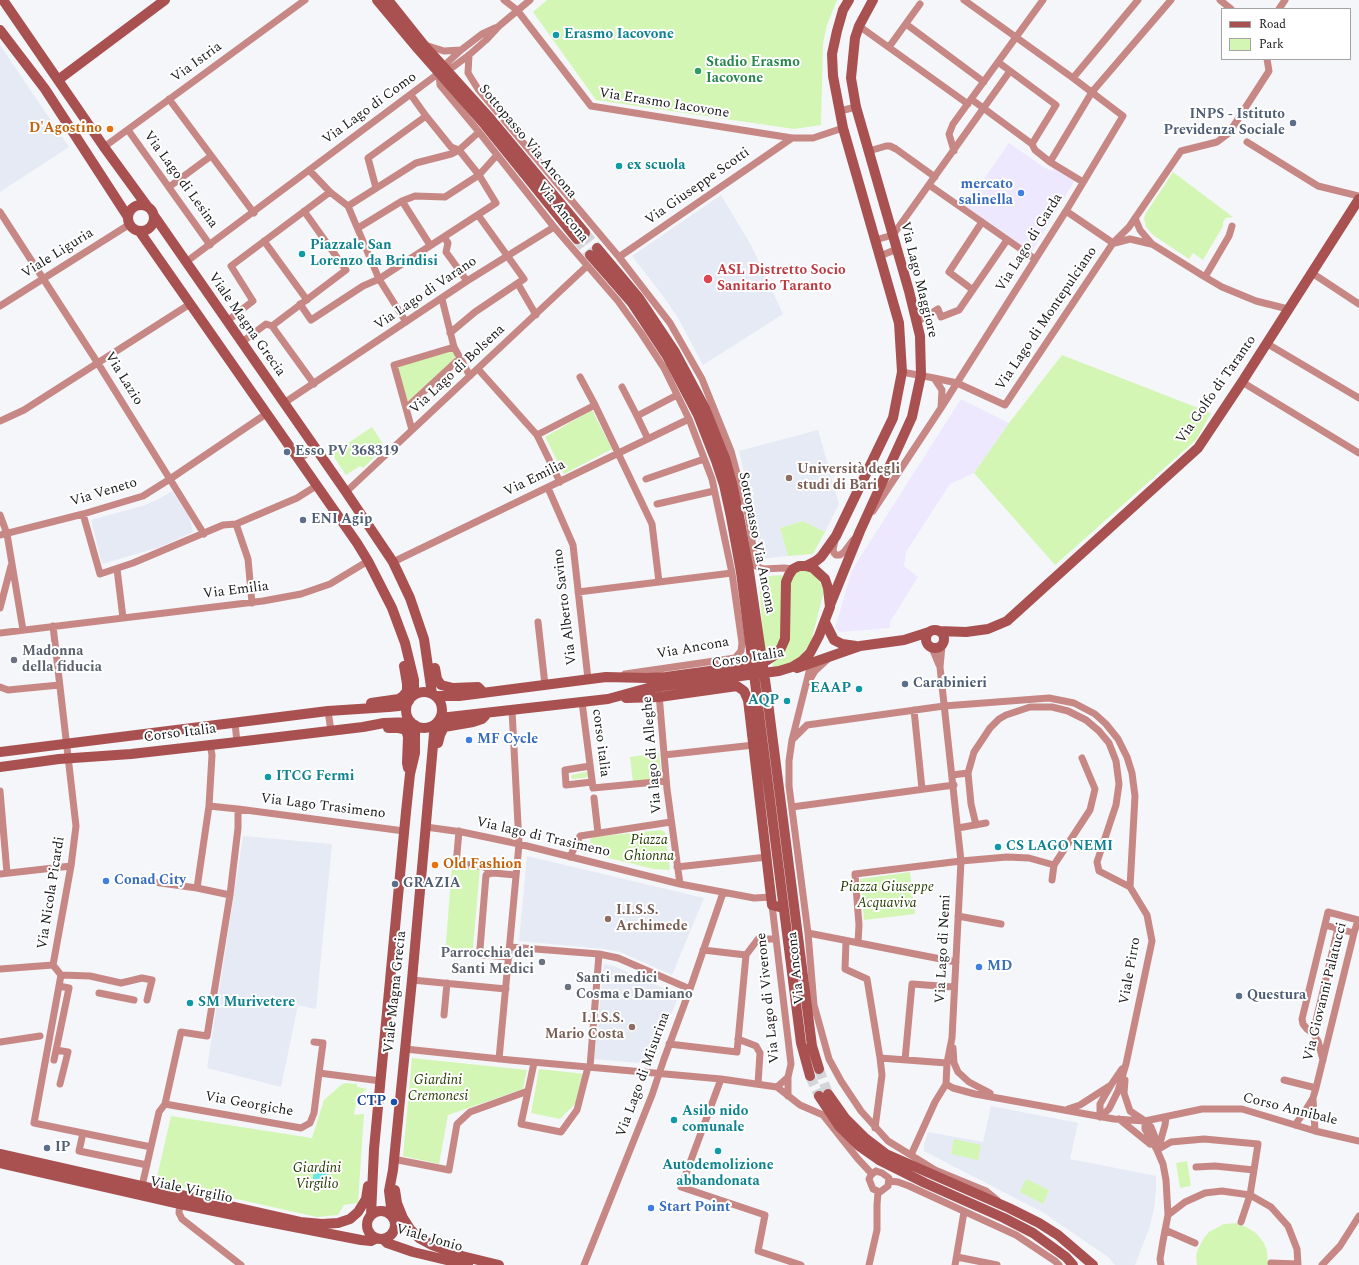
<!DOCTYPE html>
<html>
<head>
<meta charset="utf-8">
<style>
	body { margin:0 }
	#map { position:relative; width:1359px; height:1265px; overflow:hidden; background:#f4f6fa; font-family:Spectral,serif }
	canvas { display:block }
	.legend { position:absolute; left:1221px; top:8px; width:130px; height:52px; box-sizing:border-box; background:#fff; border:1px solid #a3a3a3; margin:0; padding:5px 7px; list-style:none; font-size:12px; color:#18181a }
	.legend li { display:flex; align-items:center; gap:8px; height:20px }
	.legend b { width:20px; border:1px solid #a3a3a3 }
</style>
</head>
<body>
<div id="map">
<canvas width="1359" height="1265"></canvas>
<ul class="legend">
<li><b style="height:5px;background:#a95050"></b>Road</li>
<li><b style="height:11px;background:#d4f6b4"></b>Park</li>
</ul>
</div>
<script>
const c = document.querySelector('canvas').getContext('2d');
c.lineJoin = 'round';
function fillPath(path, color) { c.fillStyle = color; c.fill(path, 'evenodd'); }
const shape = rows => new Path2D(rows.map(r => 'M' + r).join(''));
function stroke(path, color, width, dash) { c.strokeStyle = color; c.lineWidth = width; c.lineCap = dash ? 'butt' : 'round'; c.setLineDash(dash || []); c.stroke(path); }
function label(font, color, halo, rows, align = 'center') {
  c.font = font + ' Spectral,serif'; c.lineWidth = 4; c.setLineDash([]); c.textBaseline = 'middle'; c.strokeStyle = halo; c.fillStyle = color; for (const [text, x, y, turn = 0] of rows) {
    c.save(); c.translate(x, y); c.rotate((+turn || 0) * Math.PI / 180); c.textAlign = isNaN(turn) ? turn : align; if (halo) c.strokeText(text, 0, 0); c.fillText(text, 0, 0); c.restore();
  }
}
fillPath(shape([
	[1009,143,1042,166,1052,171,1055,167,1075,180,1031,253,965,206],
	[961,399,1009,423,974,473,950,484,906,552,904,566,918,577,890,622,890,628,840,632,837,630,835,628,836,625,852,570]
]), '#eee8fe');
fillPath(shape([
	[0,45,69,147,0,192],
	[721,195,751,245,783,314,703,365,678,318,663,296,632,256],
	[818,430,839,504,825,532,803,521,780,528,788,556,761,559,753,513,739,451],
	[172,491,189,516,193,532,160,547,102,564,91,520,142,506,157,500],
	[243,836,332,844,316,1009,298,1005,281,1087,207,1068],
	[527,856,704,898,672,975,620,952,604,949,519,941],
	[604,964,614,966,679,995,651,1064,594,1059],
	[991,1106,1078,1123,1070,1159,1156,1176,1156,1190,1154,1209,1149,1229,1135,1265,1115,1265,1108,1257,1044,1213,924,1151,924,1144,928,1132,983,1142]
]), '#e5eaf5');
fillPath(shape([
	[547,0,837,0,827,25,823,44,821,125,794,129,596,100,533,12],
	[1173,172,1233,217,1226,218,1223,222,1223,226,1203,260,1193,253,1189,259,1153,235,1146,227,1144,218,1146,213],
	[453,349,457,356,409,401,406,400,397,367],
	[1062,355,1211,413,1196,440,1055,565,974,473,1009,423],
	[592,410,612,449,564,474,545,437],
	[372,427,385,447,363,468,360,466,346,475,332,454],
	[803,521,825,532,813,554,788,556,780,528],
	[807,569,818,578,824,591,811,642,798,659,776,668,773,666,773,663,777,659,790,581,797,570],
	[781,575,783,577,781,639,771,652,764,654,759,577],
	[659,753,662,780,633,783,630,757],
	[586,772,588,773,588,777,573,779,571,778,572,775],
	[661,830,665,832,670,869,669,870,654,869,592,854,590,839,594,837],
	[452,865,480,868,472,958,445,955],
	[910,872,915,914,864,920,860,879],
	[412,1058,527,1070,523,1089,448,1115,439,1164,403,1156],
	[539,1069,585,1074,577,1102,560,1119,531,1113],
	[345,1083,357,1084,357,1087,367,1089,357,1098,354,1115,364,1114,358,1203,344,1205,338,1215,317,1217,156,1181,171,1116,312,1138,324,1100,341,1085],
	[954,1139,981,1145,978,1160,951,1154],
	[1187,1161,1191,1186,1180,1188,1176,1163],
	[1026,1179,1049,1190,1043,1204,1020,1192],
	[1237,1223,1246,1227,1256,1233,1264,1243,1267,1251,1268,1265,1197,1265,1196,1256,1198,1249,1204,1238,1209,1232,1224,1224]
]), '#d4f6b4');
fillPath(shape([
	'313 1178a8 8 0 1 1 16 0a8 8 0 1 1-16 0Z'
]), '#64e5e8');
stroke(shape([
	[585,233,597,248],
	[577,239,590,255],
	[819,1069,828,1094],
	[810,1076,819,1096]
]), '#d3d5d8', 10, [10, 5]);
stroke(shape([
	[504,0,517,10,591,106,792,138,813,138,843,128],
	[1220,0,1231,9],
	[1279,9,1285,0],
	[906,24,984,82],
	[859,26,968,104],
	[425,45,444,51,461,50,482,34,495,28],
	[889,47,920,4],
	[469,55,468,73,478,89,619,257,670,323,702,379,731,451,748,515,756,566,763,569,784,568,793,569],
	[998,62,1056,105,1032,144],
	[446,68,448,62,461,50],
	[439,73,440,85,479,132,554,227,618,301,641,333,664,368,689,419,712,479,732,573,742,643,741,651,735,658,625,674],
	[1073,78,1138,0],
	[169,99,254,213],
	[971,99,1032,144,1035,150,1050,162,1083,182],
	[840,111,856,107],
	[128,130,210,245],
	[1247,142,1318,186,1359,196],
	[104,147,305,0],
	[869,151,886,146,890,146,896,149,935,177],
	[954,151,949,134,953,124,1043,0],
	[1050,162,1092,92,1171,0],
	[309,170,330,192,348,206,379,279,406,322],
	[929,185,1035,259],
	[169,187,211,156],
	[376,188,368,158,426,116],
	[402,201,430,245],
	[348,206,416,163,451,154,459,150,479,132],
	[1066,211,1113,243],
	[0,212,99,365,204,534],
	[1135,218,1140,230,1152,244,1205,277,1222,287,1256,301,1288,309],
	[358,228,402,201,415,196,445,197,479,175,497,155],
	[444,237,448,243,446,252,467,281],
	[875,240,893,235,1010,71],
	[264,241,307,300],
	[1115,243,1130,239,1151,244],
	[880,256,897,249],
	[619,257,792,138],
	[186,262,439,73,446,68,453,67,469,55,486,40,499,26,530,0],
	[1312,273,1359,304],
	[1205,277,1229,236,1232,226],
	[518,284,536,315],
	[973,290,949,272,982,222],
	[442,299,454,347,470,376],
	[300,304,311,320,363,286,379,279,496,203,479,175,459,150,451,147,426,116,411,95],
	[0,306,130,224],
	[227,321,253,301,231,266,330,192],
	[917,322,938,309,941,317,959,310,1007,240],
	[272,326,314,384],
	[450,333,475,312,524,279,478,215],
	[242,342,266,324,272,326,346,270,304,211],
	[1266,343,1359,398],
	[478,369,537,435,560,482],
	[580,377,595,405],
	[934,378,957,383,1005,405,1113,243,1129,227,1181,151,1217,142,1229,133,1269,71,1267,59],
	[1242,382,1359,453],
	[622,387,637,416,677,395],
	[284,403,467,281,554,227],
	[406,408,460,358],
	[941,408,1066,211,1123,116,1073,78,964,0],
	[637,416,648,439],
	[0,421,24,410,190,304],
	[412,430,394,365,454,347],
	[537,435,595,405,652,524,659,582],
	[298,460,315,448],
	[646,479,704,459],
	[548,488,573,545,588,679],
	[346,492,587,266],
	[657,504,714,491],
	[873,511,941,408,942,390,934,378,902,372],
	[83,514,100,574,133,563,223,525,236,524,297,498,316,486],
	[0,515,7,534,23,630],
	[236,524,248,559,252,603],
	[0,535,83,514,143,496,170,479,266,414],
	[835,540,833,550,834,553,836,555,840,555,844,552,853,540],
	[393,562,689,419],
	[117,569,123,618],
	[578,592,732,573],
	[0,608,11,566],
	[538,622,545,685],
	[53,626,76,826,71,866,53,965,61,975,34,1123,151,1147],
	[0,633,263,601,301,594,330,584,368,561],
	[932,648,939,665],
	[812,660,792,740,789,761,789,786,808,933,814,1005,829,1059,841,1081,861,1111,888,1141,935,1170,986,1191,997,1200],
	[809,681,815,671,828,659],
	[0,687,8,690,59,685],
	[659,694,667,789,680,884],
	[582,702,593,788,666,781],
	[914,710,922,789],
	[328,711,331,731],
	[235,723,237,742],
	[792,740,807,725,944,706,1049,698,1074,703,1095,714,1106,724,1118,739,1127,757,1132,773,1135,796,1130,887],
	[664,755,754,745],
	[590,766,565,770,566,785,592,782],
	[952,775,968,773],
	[0,791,7,873],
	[594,798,598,833],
	[792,807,954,785],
	[238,809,404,831],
	[976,825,971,804,968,773,974,752,990,728,999,719,1006,715,1030,707,1052,707,1068,711,1086,720,1099,731,1109,743,1116,761,1119,784,1116,805,1097,862,1099,871,1130,887],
	[426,827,462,832,519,844,680,884,754,898,772,897],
	[958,828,986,823],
	[570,857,580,836,671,822],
	[456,863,485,867,491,873],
	[456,865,459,831],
	[677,867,767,857],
	[0,874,71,866],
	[1052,880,1054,865,1090,810,1095,789,1082,758],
	[146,881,197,888,230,895],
	[197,888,209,806],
	[772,905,791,1064,788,1077,777,1087],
	[958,916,1001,924],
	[1325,925,1354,933],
	[808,933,956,962],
	[846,941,845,969,867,979,880,1058,882,1075,875,1128],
	[858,943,859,925,855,874,961,861,1007,857,1029,858,1054,865],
	[510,947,599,954,618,958,690,989],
	[703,950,746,955],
	[746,955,758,939,776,939],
	[509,957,484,955,480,949,486,875,493,873,516,875],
	[0,969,53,965],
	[61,975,90,976,121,983,142,978,152,980,147,1000],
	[412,980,506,989],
	[99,993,134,1000],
	[444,1015,447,983],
	[1313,1033,1338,928],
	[738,1039,756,1046,760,1053,758,1084],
	[0,1042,40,1036],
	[314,1042,323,1043,319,1073],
	[669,1044,737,1052,746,955],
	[953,1048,954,1063,958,1072,969,1082,990,1093],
	[405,1049,510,1060,721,1079,777,1087],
	[56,1050,68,1052,60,1084],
	[880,1058,947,1063],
	[499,1059,519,844,512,710],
	[54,1060,69,988,59,986],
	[905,1060,912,984,954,987],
	[534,1063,521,1124,561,1132,577,1110,588,1067],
	[590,1067,599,954],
	[788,1077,788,1096],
	[721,1079,681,1187,765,1215,758,1251,801,1265],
	[1125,1080,1124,1093,1130,1111,1145,1121,1151,1127,1155,1137,1157,1147],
	[1284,1080,1316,1088],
	[946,1084,953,1088,975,1094,1114,1119,1145,1121,1202,1109,1242,1109,1315,1131,1359,1141],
	[777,1087,800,1105,823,1115,858,1159,872,1174],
	[1313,1099,1315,1131],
	[165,1104,301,1128,310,1123,314,1113,319,1073,381,1081],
	[1068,1109,1080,1105,1111,1085,1122,1069],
	[1100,1117,1109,1109,1118,1091,1126,1064,1152,941,1147,915,1130,887],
	[1100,1117,1100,1104,1111,1085],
	[1119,1119,1150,1144],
	[1145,1121,1145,1129,1157,1150,1163,1164,1166,1180,1168,1215,1163,1241,1160,1259,1161,1265],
	[1295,1125,1305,1111,1313,1098,1316,1088,1340,990,1354,933,1358,920,1328,912,1302,1019,1303,1024,1307,1029,1313,1033,1318,1041,1323,1060],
	[83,1133,79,1151,147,1165],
	[1157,1150,1171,1142,1204,1139,1258,1144,1254,1170],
	[1158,1150,1165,1125,1166,1117],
	[911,1155,935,1102,946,1084,947,1063,952,1038,961,861,940,667,942,646],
	[393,1159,449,1170,457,1124,470,1112,528,1091],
	[1196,1167,1215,1166,1254,1170,1250,1195,1241,1222],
	[876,1171,882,1173,889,1178,888,1186,880,1192,873,1189,869,1179,871,1175,876,1171],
	[889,1181,898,1182,909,1186,1016,1235,1055,1261,1059,1265],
	[142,1186,159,1112,165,1104,181,1032,207,1036,230,895,238,828,238,809,209,806,212,755,210,744],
	[180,1201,179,1213,182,1219,241,1265],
	[1168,1215,1185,1202,1205,1193,1222,1191,1250,1195,1271,1207,1288,1226,1297,1249,1298,1265],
	[1165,1230,1195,1243],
	[957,1257,997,1265],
	[1271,1263,1298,1264],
	[584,1265,652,1095,664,1059,690,989,723,893],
	[869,1265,877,1230,877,1205,878,1192],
	[955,1265,964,1212],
	[1322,1265,1340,1246,1359,1216]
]), '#c78885', 7);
stroke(shape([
	[3,0,104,147,147,206],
	[377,0,418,49,485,125,577,239],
	[388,0,424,45,489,117,585,233],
	[0,30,45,89,128,217],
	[58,80,165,0],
	'128 218a13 13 0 1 1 26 0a13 13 0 1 1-26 0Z',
	[155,217,346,492,393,562,410,598,424,639,432,694],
	[140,232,357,543,368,561,392,608,405,643,414,680,414,695],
	[597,248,639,298,675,352,705,408,725,458,732,483,739,516,749,571,766,687,812,1046,819,1069],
	[590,255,632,303,667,356,698,415,716,461,724,485,731,517,741,572,801,1043,810,1076],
	[806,566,816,561,821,557,836,536,893,418,902,372,899,323,843,128,833,76,832,54,837,31,843,10,849,0],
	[830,605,860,531,912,417,921,375,920,336,909,291,856,107,851,78,855,38,859,26,873,0],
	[825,622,834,640,842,644,856,646],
	'926 639a9 9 0 1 1 18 0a9 9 0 1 1-18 0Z',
	[939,631,966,632,988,629,1007,621,1198,448,1242,382,1359,199],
	[435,668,437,679,441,685,453,688,478,687,484,693],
	[797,668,860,646,904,640,929,632],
	'406 710a18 18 0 1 1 36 0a18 18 0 1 1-36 0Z',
	[436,696,459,696,606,677,647,678,666,677,761,664,775,655,781,648,785,639,786,582,789,575,793,569,799,566,806,566,813,568,825,579,828,588,830,607,819,636,810,653,802,661,792,667,779,671,648,688,608,699,440,718],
	[626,698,659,697,737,686,744,691,748,700,772,905,783,908],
	[371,703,399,699,403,696,407,691,407,684,404,666],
	[388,728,398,728,406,730,408,737,407,763,408,768],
	[438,743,440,735,444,727,473,722,482,719,485,716],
	[0,752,328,711,389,707,399,706,409,701],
	[0,767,59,759,131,754,237,742,363,727,384,723,411,722],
	[828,1094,845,1118,865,1138,886,1154,1009,1208,1039,1223,1058,1235,1093,1265],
	[819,1096,839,1126,859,1146,879,1160,925,1183,1004,1218,1033,1233,1066,1257,1073,1265],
	[0,1154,300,1222,322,1224,338,1223,350,1219,358,1212,366,1199,368,1186],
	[0,1163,180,1204,248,1218,361,1240,371,1241,377,1238],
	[395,1190,397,1203,403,1218,410,1229,419,1238,432,1245,462,1256,499,1265],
	'367 1225a14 14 0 1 1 28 0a14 14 0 1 1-28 0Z',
	[371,1215,374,1149,406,812,410,774,415,753,415,725],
	[392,1215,389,1191,393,1170,412,980,434,734,437,723],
	[383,1239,387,1243,413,1252,468,1265]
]), '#a95050', 10);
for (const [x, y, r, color] of [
	[556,35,4,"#0f9aa8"],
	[698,71,4,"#2e9e5b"],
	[1293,123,4,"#5c6f8a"],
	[110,129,4,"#e8710a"],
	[619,166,4,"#0f9aa8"],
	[1021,193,4,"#3f7fe0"],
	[302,254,4,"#0f9aa8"],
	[708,279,5,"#e0444e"],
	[287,452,4,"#5c6f8a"],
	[789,478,4,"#8d6e63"],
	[303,520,4,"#5c6f8a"],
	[14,660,4,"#6b7280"],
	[905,684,4,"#5c6f8a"],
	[859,689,4,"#0f9aa8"],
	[787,701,4,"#0f9aa8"],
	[469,740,4,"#3f7fe0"],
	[268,777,4,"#0f9aa8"],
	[998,847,4,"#0f9aa8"],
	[435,865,4,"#e8710a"],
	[106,881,4,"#3f7fe0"],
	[395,884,4,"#5c6f8a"],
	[608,919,4,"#8d6e63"],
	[542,962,4,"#6b7280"],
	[979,967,4,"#3f7fe0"],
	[568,987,4,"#6b7280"],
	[1239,996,4,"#5c6f8a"],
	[190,1003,4,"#0f9aa8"],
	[632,1027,4,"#8d6e63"],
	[394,1102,4,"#1a4fb4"],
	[674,1120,4,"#0f9aa8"],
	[47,1148,4,"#5c6f8a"],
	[718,1151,4,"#0f9aa8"],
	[651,1208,4,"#3f7fe0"]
]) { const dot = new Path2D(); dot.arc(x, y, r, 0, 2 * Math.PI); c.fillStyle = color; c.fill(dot); stroke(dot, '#fff', 1.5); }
label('bold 14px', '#0d838f', '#fff', [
	["Erasmo Iacovone",564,35],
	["ex scuola",627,166],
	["Piazzale San",310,246],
	["Lorenzo da Brindisi",310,262],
	["EAAP",851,689,"right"],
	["AQP",779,701,"right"],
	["ITCG Fermi",276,777],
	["CS LAGO NEMI",1006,847],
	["SM Murivetere",198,1003],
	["Asilo nido",682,1112],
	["comunale",682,1128],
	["Autodemolizione",718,1166,"center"],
	["abbandonata",718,1182,"center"]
], 'left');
label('14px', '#18181a', '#fff', [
	["Via Istria",197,63,-36],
	["Via Erasmo Iacovone",664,104,9],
	["Via Lago di Como",370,109,-36],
	["Sottopasso Via Ancona",527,142,50],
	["Via Lago di Lesina",180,180,54],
	["Via Giuseppe Scotti",698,187,-35],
	["Via Ancona",562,213,51],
	["Via Lago di Garda",1030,243,-58],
	["Viale Liguria",58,254,-32],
	["Via Lago Maggiore",918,280,76],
	["Via Lago di Varano",426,294,-34],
	["Via Lago di Montepulciano",1047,319,-56],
	["Viale Magna Grecia",246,325,55],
	["Via Lago di Bolsena",458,370,-43],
	["Via Lazio",123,379,58],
	["Via Golfo di Taranto",1217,390,-55],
	["Via Emilia",535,479,-26],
	["Via Veneto",104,493,-17],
	["Sottopasso Via Ancona",756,543,79],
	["Via Emilia",236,591,-7],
	["Via Alberto Savino",566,607,-97],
	["Via Ancona",693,649,-10],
	["Corso Italia",748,659,-9],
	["Corso Italia",180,734,-7],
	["corso italia",600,743,83],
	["Via lago di Alleghe",653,755,-95],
	["Via Lago Trasimeno",323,807,7],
	["Via lago di Trasimeno",543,838,13],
	["Via Nicola Picardi",52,893,-81],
	["Via Lago di Nemi",944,949,-87],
	["Via Ancona",797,968,-96],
	["Viale Pirro",1131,971,-80],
	["Viale Magna Grecia",396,992,-84],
	["Via Giovanni Palatucci",1326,992,-76],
	["Via Lago di Viverone",769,998,-96],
	["Via Lago di Misurina",644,1075,-70],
	["Via Georgiche",249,1105,10],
	["Corso Annibale",1290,1110,14],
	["Viale Virgilio",191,1191,12],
	["Viale Jonio",429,1239,16]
]);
label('bold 14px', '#27864d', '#fff', [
	["Stadio Erasmo",706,63],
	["Iacovone",706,79]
], 'left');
label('bold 14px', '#4e5e75', '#fff', [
	["INPS - Istituto",1285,115,"right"],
	["Previdenza Sociale",1285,131,"right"],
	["Esso PV 368319",295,452],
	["ENI Agip",311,520],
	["Carabinieri",913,684],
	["GRAZIA",403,884],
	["Questura",1247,996],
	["IP",55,1148]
], 'left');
label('bold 14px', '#c56008', '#fff', [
	["D'Agostino",102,129],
	["Old Fashion",443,865,"left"]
], 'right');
label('bold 14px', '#366cbe', '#fff', [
	["mercato",1013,185,"right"],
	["salinella",1013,201,"right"],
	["MF Cycle",477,740],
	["Conad City",114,881],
	["MD",987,967],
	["Start Point",659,1208]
], 'left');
label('bold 14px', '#be3a42', '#fff', [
	["ASL Distretto Socio",717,271],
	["Sanitario Taranto",717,287]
], 'left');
label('bold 14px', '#785e54', '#fff', [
	["Università degli",797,470],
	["studi di Bari",797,486],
	["I.I.S.S.",616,911],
	["Archimede",616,927],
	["I.I.S.S.",624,1019,"right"],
	["Mario Costa",624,1035,"right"]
], 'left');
label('bold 14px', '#5b616d', '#fff', [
	["Madonna",22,652],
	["della fiducia",22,668],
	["Parrocchia dei",534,954,"right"],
	["Santi Medici",534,970,"right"],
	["Santi medici",576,979],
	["Cosma e Damiano",576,995]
], 'left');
label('italic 14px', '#253c02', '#fff', [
	["Piazza",649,841],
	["Ghionna",649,857],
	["Piazza Giuseppe",887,888],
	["Acquaviva",887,904],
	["Giardini",438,1081],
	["Cremonesi",438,1097],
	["Giardini",317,1169],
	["Virgilio",317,1185]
]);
label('bold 14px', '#164399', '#fff', [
	["CTP",386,1102]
], 'right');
</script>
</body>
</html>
